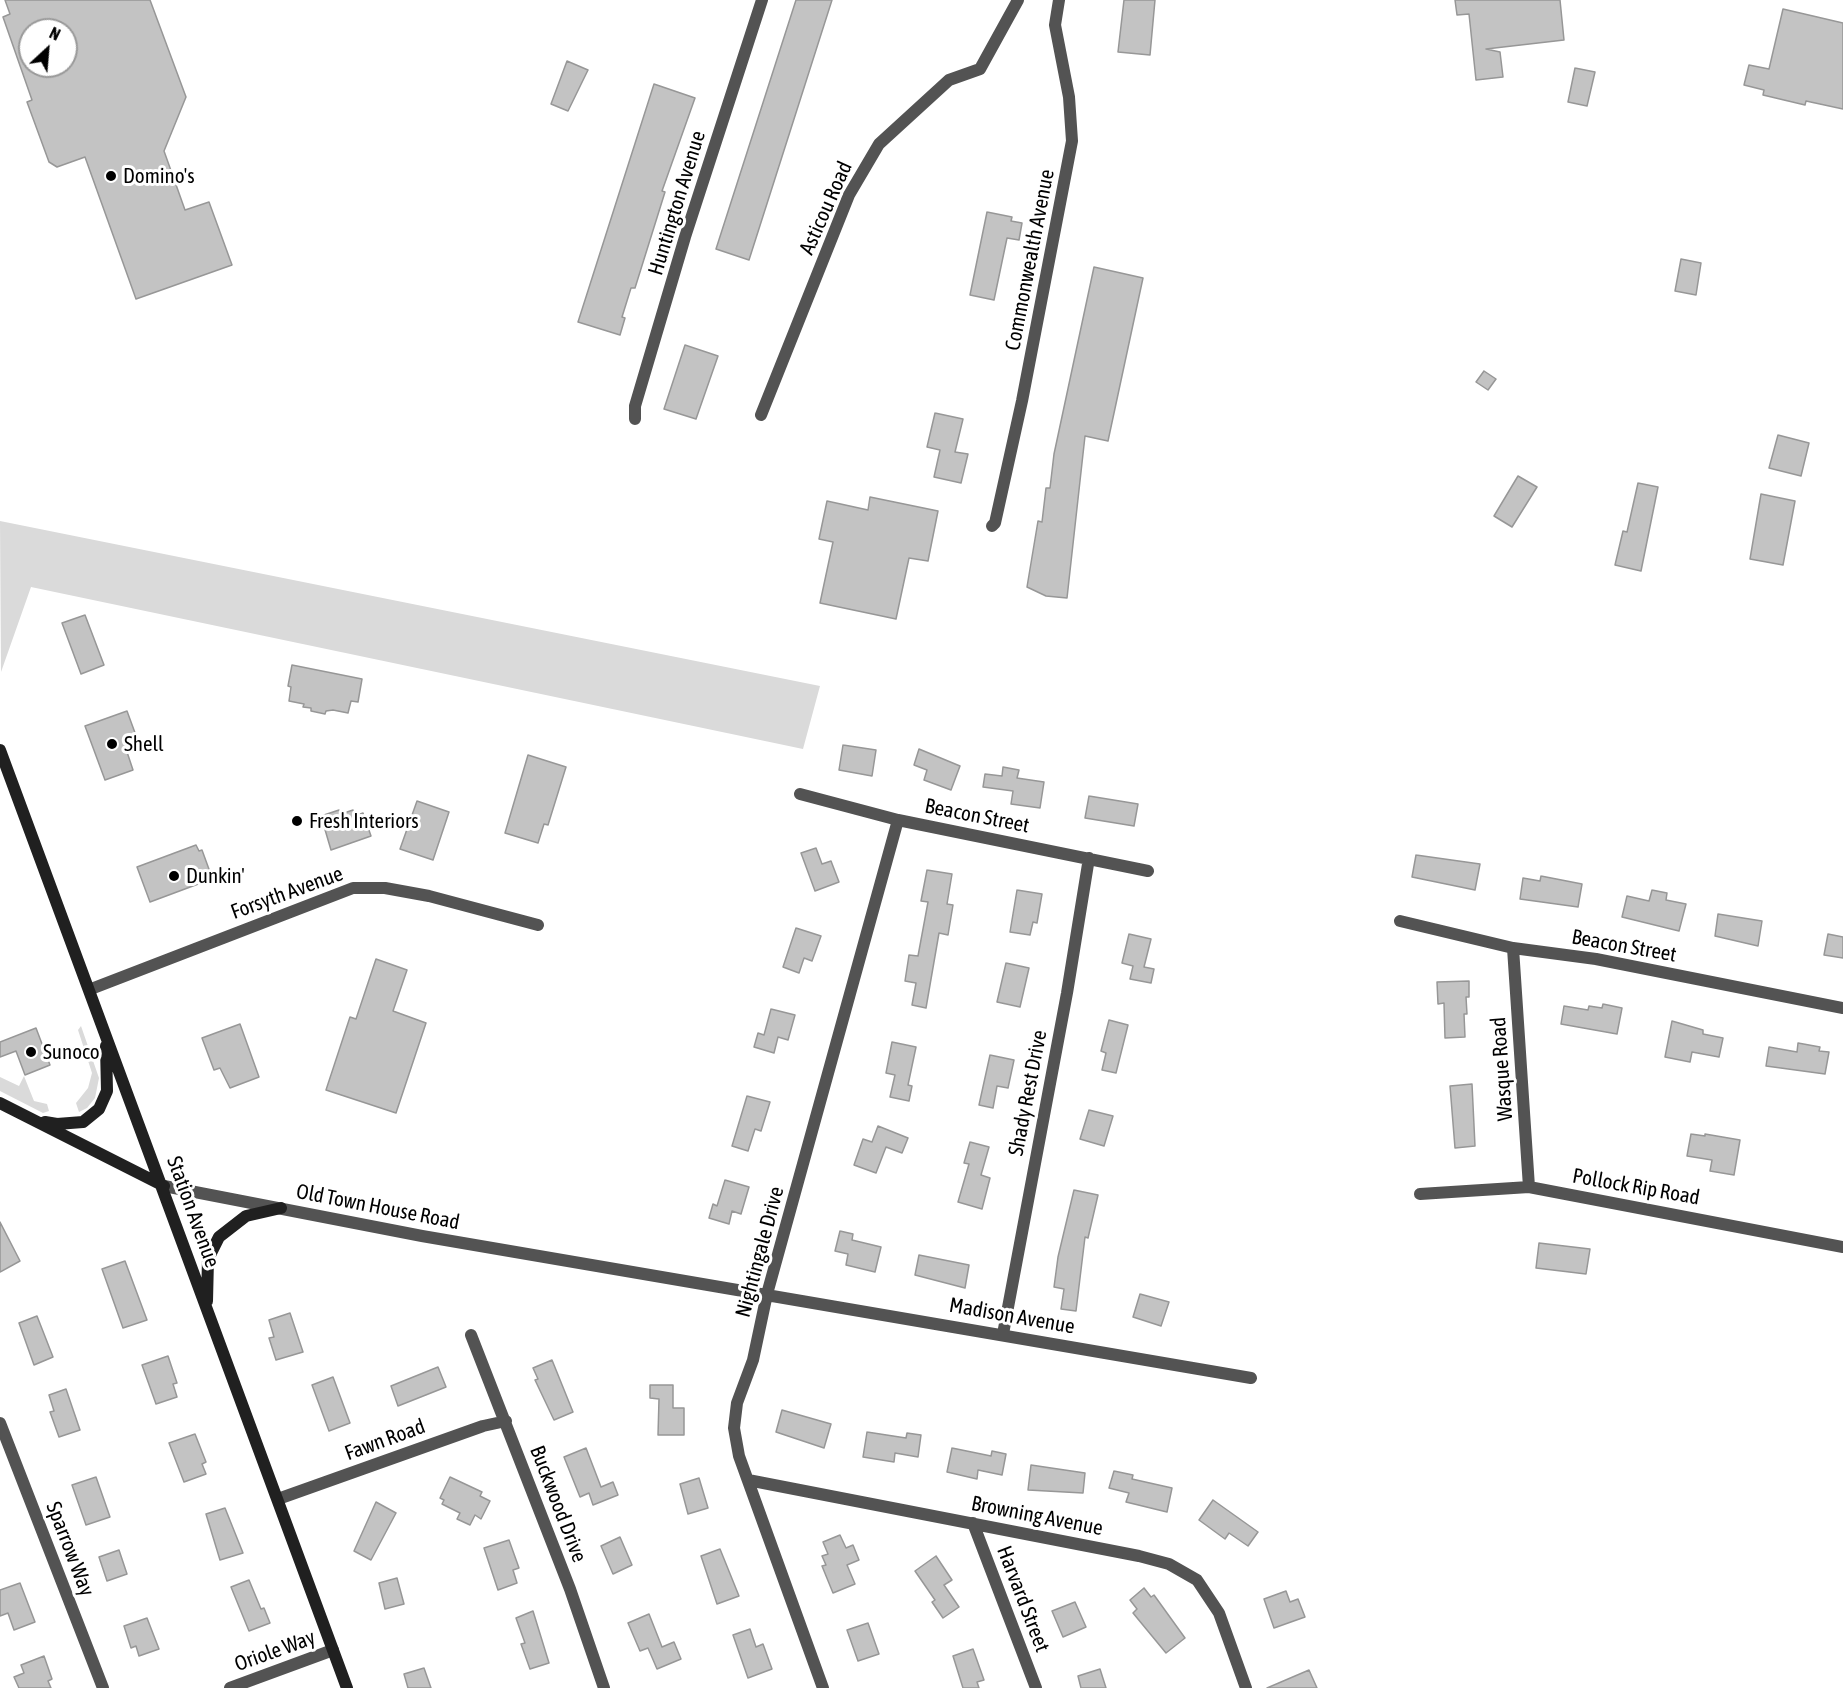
<!DOCTYPE html>
<html>
<head>
<meta charset="utf-8">
<style>
	body { margin:0 }
	#map { position:relative; width:1843px; height:1688px; overflow:hidden; background:#fff; font-family:"Asap Condensed",sans-serif }
	canvas { display:block }
	.north { position:absolute; left:18px; top:18px; width:60px; height:60px; box-sizing:border-box; background:#fff; border:2px solid #999; border-radius:50%; rotate:26deg; font-size:16px; font-weight:700; line-height:24px; text-align:center; color:#000 }
	.north::after { content:''; display:block; margin:auto; width:21px; height:27px; background:#000; clip-path:polygon(50% 0,100% 100%,50% 72%,0 100%) }
</style>
</head>
<body>
<div id="map">
<canvas width="1843" height="1688"></canvas>
<div class="north">N</div>
</div>
<script>
const c = document.querySelector('canvas').getContext('2d');
c.lineJoin = 'round';
function fillPath(path, color) { c.fillStyle = color; c.fill(path, 'evenodd'); }
const shape = rows => new Path2D(rows.map(r => 'M' + r).join(''));
function stroke(path, color, width, dash) { c.strokeStyle = color; c.lineWidth = width; c.lineCap = dash ? 'butt' : 'round'; c.setLineDash(dash || []); c.stroke(path); }
function label(font, color, halo, rows, align = 'center') {
  c.font = font + ' "Asap Condensed",sans-serif'; c.lineWidth = 6; c.setLineDash([]); c.textBaseline = 'middle'; c.strokeStyle = halo; c.fillStyle = color; for (const [text, x, y, turn = 0] of rows) {
    c.save(); c.translate(x, y); c.rotate((+turn || 0) * Math.PI / 180); c.textAlign = isNaN(turn) ? turn : align; if (halo) c.strokeText(text, 0, 0); c.fillText(text, 0, 0); c.restore();
  }
}
fillPath(shape([
	[0,521,820,686,803,749,31,587,1,672],
	[81,1026,99,1078,95,1098,87,1108,79,1112,76,1103,88,1088,92,1073,78,1030],
	[24,1076,34,1101,47,1104,49,1111,43,1113,0,1091,0,1077,19,1086]
]), '#dadada');
const building = shape([
	[5,0,150,0,186,97,164,151,185,210,209,202,232,265,136,299,85,157,57,167,49,162,27,102,32,100,3,17,10,14,5,0],
	[30,30,66,30,66,66,30,66,30,30],
	[796,0,832,0,749,260,716,249,796,0],
	[1124,0,1155,0,1150,55,1118,52,1124,0],
	[1455,0,1560,0,1564,40,1486,49,1500,52,1503,77,1476,80,1469,14,1457,15,1455,0],
	[1783,9,1843,23,1843,109,1806,101,1805,105,1763,95,1764,90,1744,85,1749,65,1769,69,1783,9],
	[567,61,588,70,568,111,551,104,567,61],
	[1575,68,1595,72,1587,106,1568,102,1575,68],
	[654,84,695,98,662,191,665,192,635,288,631,288,622,317,625,318,620,335,578,322,654,84],
	[987,212,1012,217,1011,221,1022,223,1019,240,1007,238,994,300,970,295,987,212],
	[1681,259,1701,263,1696,295,1675,291,1681,259],
	[1094,267,1143,278,1108,441,1085,436,1067,598,1046,596,1027,587,1038,521,1042,522,1046,488,1050,488,1054,454,1094,267],
	[685,345,718,356,696,419,664,409,685,345],
	[1484,371,1496,379,1488,390,1476,382,1484,371],
	[935,413,963,419,955,452,968,454,961,483,934,477,940,450,927,447,935,413],
	[1778,435,1809,443,1801,476,1769,468,1778,435],
	[1518,476,1537,487,1512,527,1494,516,1518,476],
	[1638,483,1658,487,1641,571,1615,565,1623,531,1627,532,1638,483],
	[1761,494,1795,501,1783,565,1750,559,1761,494],
	[870,497,938,511,928,561,909,558,896,619,820,603,833,542,819,539,827,501,868,510,870,497],
	[85,615,104,665,81,674,62,623,85,615],
	[292,665,362,679,358,702,351,701,348,713,333,710,326,711,325,714,311,711,311,708,303,707,304,704,289,701,291,687,288,686,292,665],
	[127,711,138,741,125,746,133,770,105,780,85,726,127,711],
	[843,745,876,750,872,776,839,770,843,745],
	[919,749,960,766,951,790,924,780,927,770,914,765,919,749],
	[528,755,566,767,548,825,544,824,538,843,505,833,528,755],
	[1003,767,1019,770,1017,778,1044,782,1040,808,1011,804,1013,791,983,787,985,774,1002,776,1003,767],
	[1089,796,1138,804,1134,826,1085,818,1089,796],
	[417,801,449,812,433,860,400,849,417,801],
	[339,810,341,814,353,810,355,816,363,813,371,836,331,850,321,816,339,810],
	[196,845,199,851,202,850,210,872,207,873,209,880,150,902,137,867,196,845],
	[816,848,822,864,831,861,839,882,815,891,801,853,816,848],
	[1416,855,1480,864,1475,890,1412,877,1416,855],
	[927,870,952,874,947,904,953,905,948,935,939,933,926,1008,912,1005,916,983,905,981,909,955,918,956,928,902,921,901,927,870],
	[1541,876,1582,884,1578,907,1520,899,1523,878,1540,881,1541,876],
	[1017,890,1042,894,1037,923,1033,922,1030,935,1010,932,1017,890],
	[1652,890,1667,893,1666,900,1686,904,1679,931,1622,917,1627,896,1649,901,1652,890],
	[1718,914,1762,921,1758,946,1715,936,1718,914],
	[796,928,821,936,812,961,804,958,799,973,783,967,796,928],
	[1129,934,1151,939,1144,967,1154,969,1151,983,1130,979,1133,966,1122,963,1129,934],
	[1828,934,1843,937,1843,958,1824,955,1828,934],
	[376,959,407,970,393,1011,426,1023,396,1113,326,1090,350,1017,356,1019,376,959],
	[1006,963,1029,968,1020,1007,997,1002,1006,963],
	[1469,981,1469,997,1466,997,1467,1014,1464,1014,1465,1037,1445,1038,1444,1003,1438,1004,1437,982,1469,981],
	[1603,1004,1622,1008,1617,1034,1561,1024,1564,1006,1588,1010,1589,1006,1602,1008,1603,1004],
	[771,1009,795,1015,788,1040,778,1037,774,1053,754,1047,758,1033,764,1035,771,1009],
	[1109,1020,1128,1025,1116,1073,1102,1070,1106,1053,1101,1051,1109,1020],
	[1672,1021,1703,1030,1703,1034,1723,1038,1719,1057,1692,1052,1690,1062,1665,1057,1672,1021],
	[240,1024,259,1077,230,1088,220,1068,214,1070,202,1038,240,1024],
	[36,1028,50,1065,25,1075,16,1051,0,1057,0,1042,36,1028],
	[892,1042,916,1047,908,1085,912,1086,909,1101,890,1097,895,1075,886,1073,892,1042],
	[1798,1043,1820,1047,1819,1051,1829,1052,1825,1074,1766,1066,1769,1047,1797,1052,1798,1043],
	[990,1055,1014,1060,1008,1088,997,1086,993,1108,979,1105,990,1055],
	[1472,1084,1475,1146,1455,1148,1450,1086,1472,1084],
	[747,1096,770,1102,761,1131,755,1129,748,1151,732,1146,747,1096],
	[1089,1110,1113,1116,1104,1146,1080,1139,1089,1110],
	[878,1126,908,1138,902,1153,886,1147,876,1173,854,1165,863,1139,872,1142,878,1126],
	[1691,1134,1705,1136,1705,1134,1740,1140,1734,1175,1710,1171,1712,1160,1687,1156,1691,1134],
	[970,1142,989,1147,981,1175,990,1178,982,1209,958,1202,969,1164,964,1163,970,1142],
	[725,1180,749,1187,741,1214,732,1211,729,1224,709,1218,713,1204,717,1206,725,1180],
	[1074,1190,1098,1195,1088,1238,1085,1237,1076,1311,1061,1309,1064,1289,1054,1287,1058,1257,1074,1190],
	[0,1222,20,1261,0,1272,0,1222],
	[840,1231,853,1234,852,1240,881,1247,875,1272,846,1265,848,1254,835,1251,840,1231],
	[1539,1243,1590,1249,1586,1274,1536,1268,1539,1243],
	[919,1255,969,1265,965,1288,915,1275,919,1255],
	[125,1261,147,1320,123,1328,102,1269,125,1261],
	[1140,1294,1169,1302,1161,1326,1133,1317,1140,1294],
	[290,1313,303,1352,276,1360,269,1338,274,1337,269,1320,290,1313],
	[37,1316,53,1357,34,1365,19,1323,37,1316],
	[168,1356,177,1383,173,1384,177,1397,156,1404,142,1365,168,1356],
	[552,1360,573,1412,554,1420,535,1380,538,1379,533,1368,552,1360],
	[438,1367,446,1387,398,1406,391,1386,438,1367],
	[333,1377,350,1423,329,1431,312,1385,333,1377],
	[650,1385,673,1385,673,1408,684,1408,684,1435,658,1435,659,1399,650,1398,650,1385],
	[66,1389,80,1430,59,1437,50,1412,54,1411,49,1395,66,1389],
	[782,1410,831,1424,824,1448,776,1432,782,1410],
	[867,1432,906,1438,907,1433,921,1435,918,1457,895,1453,894,1462,863,1457,867,1432],
	[195,1434,206,1462,202,1464,206,1474,184,1482,169,1443,195,1434],
	[586,1448,601,1487,613,1482,618,1495,593,1505,589,1493,580,1497,564,1457,586,1448],
	[952,1448,991,1456,992,1451,1006,1454,1002,1475,978,1470,977,1479,947,1472,952,1448],
	[1031,1465,1085,1473,1083,1493,1028,1490,1031,1465],
	[1114,1471,1133,1475,1132,1479,1172,1488,1167,1512,1126,1502,1129,1493,1109,1488,1114,1471],
	[96,1477,110,1517,86,1525,72,1485,96,1477],
	[450,1477,482,1492,480,1496,490,1501,481,1519,475,1515,470,1525,457,1519,460,1513,442,1504,444,1500,440,1498,450,1477],
	[699,1478,708,1508,688,1514,680,1484,699,1478],
	[1213,1500,1258,1532,1248,1546,1229,1533,1225,1539,1199,1520,1213,1500],
	[376,1502,396,1513,371,1560,354,1551,376,1502],
	[225,1508,243,1553,220,1560,206,1514,225,1508],
	[840,1535,846,1548,853,1545,859,1560,847,1565,855,1584,833,1593,822,1566,826,1565,822,1556,828,1554,823,1542,840,1535],
	[620,1537,632,1565,613,1574,601,1546,620,1537],
	[509,1540,519,1568,513,1570,517,1583,498,1590,484,1548,509,1540],
	[720,1549,739,1596,717,1604,701,1556,720,1549],
	[119,1550,127,1574,107,1581,99,1557,119,1550],
	[936,1556,952,1580,944,1585,959,1607,943,1618,932,1602,935,1600,915,1571,936,1556],
	[397,1578,404,1604,385,1609,379,1583,397,1578],
	[249,1580,261,1609,264,1608,270,1623,249,1631,231,1587,249,1580],
	[20,1583,35,1622,14,1630,8,1613,0,1616,0,1590,20,1583],
	[1144,1588,1151,1597,1154,1595,1185,1638,1166,1653,1133,1613,1137,1609,1130,1600,1144,1588],
	[1286,1591,1290,1602,1298,1599,1305,1617,1274,1628,1264,1599,1286,1591],
	[1075,1602,1086,1627,1063,1637,1052,1611,1075,1602],
	[533,1611,549,1663,530,1669,521,1644,525,1643,516,1618,533,1611],
	[649,1614,662,1647,674,1642,681,1659,657,1669,648,1648,640,1651,628,1623,649,1614],
	[147,1618,159,1649,139,1656,136,1646,131,1648,124,1626,147,1618],
	[868,1623,879,1654,858,1661,847,1630,868,1623],
	[750,1629,756,1647,763,1644,772,1669,748,1678,733,1635,750,1629],
	[973,1649,984,1680,977,1682,979,1688,963,1688,953,1656,973,1649],
	[44,1656,52,1679,48,1681,51,1688,19,1688,14,1677,24,1673,21,1665,44,1656],
	[424,1668,431,1688,408,1688,404,1674,424,1668],
	[1100,1669,1106,1688,1081,1688,1078,1676,1100,1669],
	[1309,1670,1317,1688,1267,1688,1309,1670]
]);
fillPath(building, '#c3c3c3');
stroke(building, '#979797', 1.5);
stroke(shape([
	[761,415,849,195,879,144,949,80,980,69,1018,0],
	[635,419,635,406,685,237,762,0],
	[992,526,995,523,1022,401,1072,141,1069,97,1055,25,1059,0],
	[800,794,898,820,1148,871],
	[1400,921,1513,948,1596,959,1843,1008],
	[1513,948,1529,1187],
	[91,989,353,888,385,888,429,896,538,925],
	[164,1186,422,1236,1251,1378],
	[1420,1194,1529,1187,1843,1247],
	[1003,1334,1067,993,1089,858],
	[471,1335,570,1589,604,1688],
	[0,1423,103,1688],
	[748,1480,1139,1556,1169,1564,1197,1580,1219,1613,1246,1688],
	[278,1499,483,1426,506,1421],
	[973,1523,1036,1688],
	[230,1688,333,1650],
	[823,1688,739,1456,734,1428,737,1403,753,1360,767,1294,898,820]
]), '#535353', 12);
stroke(shape([
	[0,750,347,1688],
	[0,1103,164,1186],
	[45,1122,57,1124,83,1122,99,1109,107,1091,106,1046],
	[207,1301,208,1259,219,1237,246,1216,281,1208]
]), '#202020', 12);
for (const [x, y, r, color] of [
	[111,176,6,"#000"],
	[112,744,6,"#000"],
	[297,821,6,"#000"],
	[174,876,6,"#000"],
	[31,1052,6,"#000"]
]) { const dot = new Path2D(); dot.arc(x, y, r, 0, 2 * Math.PI); c.fillStyle = color; c.fill(dot); stroke(dot, '#fff', 2); }
label('21px', '#000', '#fff', [
	["Domino's",123,176],
	["Shell",124,744],
	["Fresh Interiors",309,821],
	["Dunkin'",186,876],
	["Sunoco",43,1052]
], 'left');
label('21px', '#000', '#fff', [
	["Huntington Avenue",677,203,-73],
	["Asticou Road",826,208,-66],
	["Commonwealth Avenue",1030,260,-79],
	["Beacon Street",977,816,11],
	["Forsyth Avenue",287,893,-20],
	["Beacon Street",1624,946,10],
	["Wasque Road",1502,1069,-94],
	["Shady Rest Drive",1028,1093,-79],
	["Pollock Rip Road",1636,1187,10],
	["Old Town House Road",378,1207,11],
	["Station Avenue",193,1212,70],
	["Nightingale Drive",760,1252,-75],
	["Madison Avenue",1012,1316,10],
	["Fawn Road",385,1440,-20],
	["Buckwood Drive",558,1504,69],
	["Browning Avenue",1037,1516,11],
	["Sparrow Way",70,1549,69],
	["Harvard Street",1023,1599,69],
	["Oriole Way",275,1651,-20]
]);
</script>
</body>
</html>
